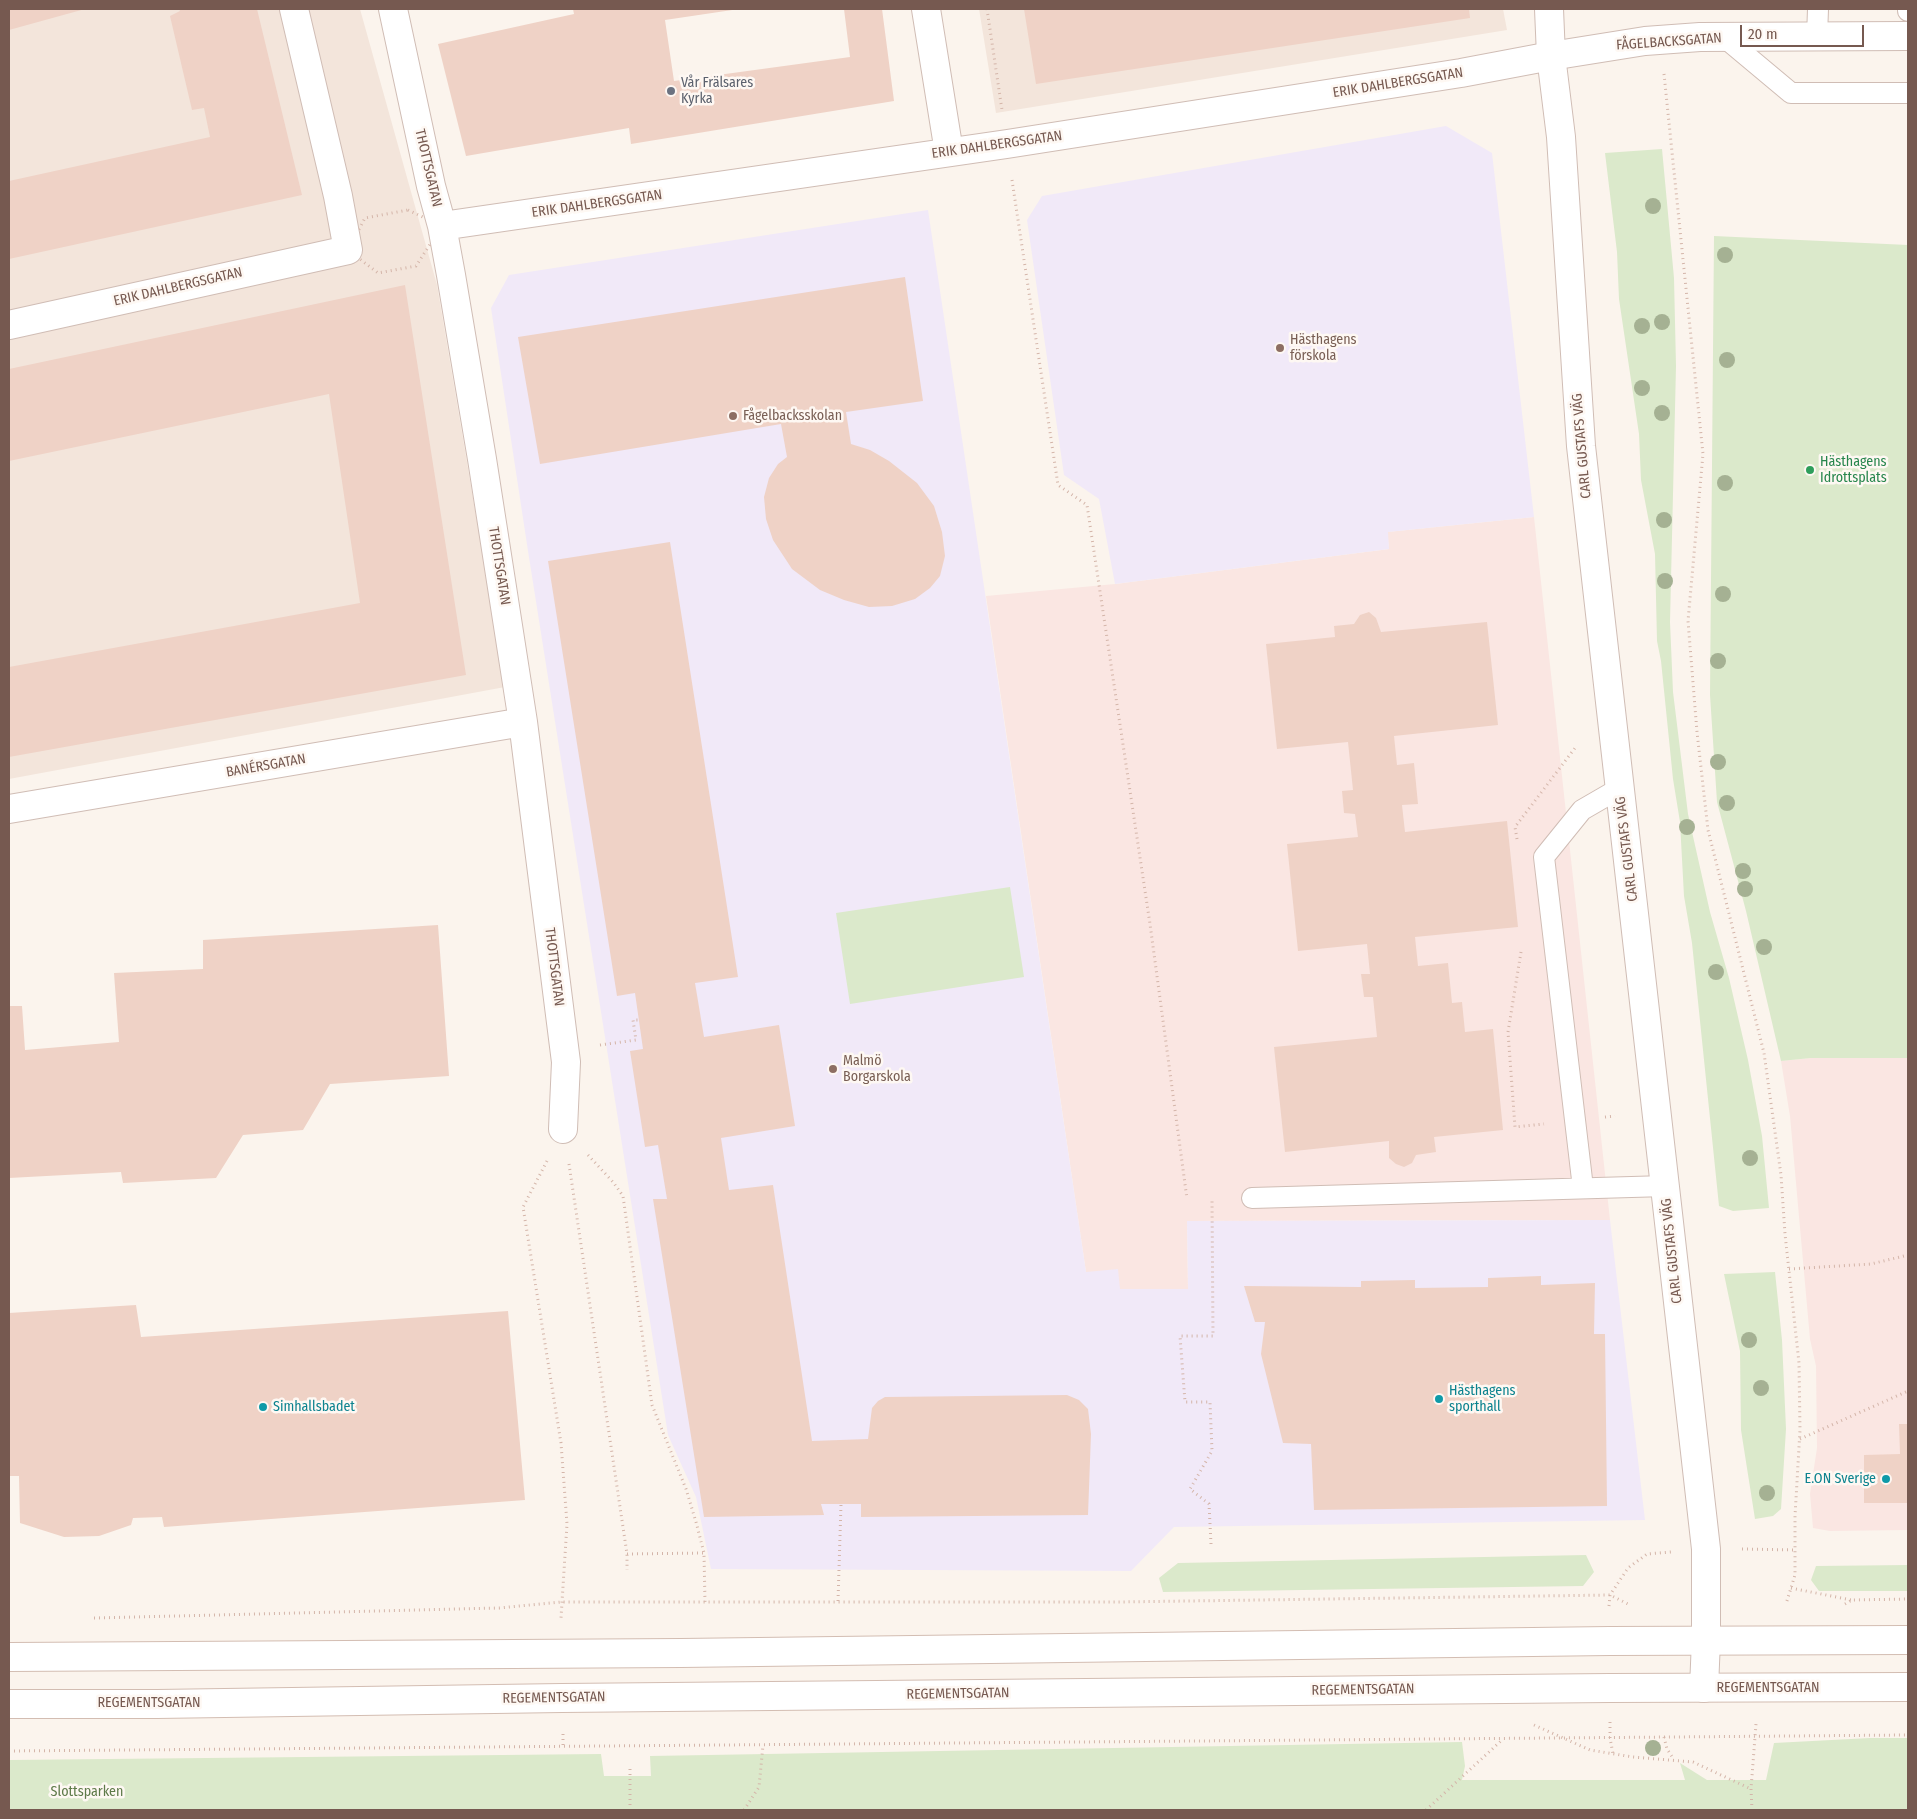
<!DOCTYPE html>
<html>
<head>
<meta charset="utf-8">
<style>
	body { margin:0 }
	#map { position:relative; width:1917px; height:1819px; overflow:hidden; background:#fbf4ed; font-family:"Fira Sans Condensed",sans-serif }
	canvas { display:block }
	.frame { position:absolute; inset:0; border:10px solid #765950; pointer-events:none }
	.scale { position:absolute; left:1740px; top:25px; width:124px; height:22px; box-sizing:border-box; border:2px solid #765950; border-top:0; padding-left:6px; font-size:15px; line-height:18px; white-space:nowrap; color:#765950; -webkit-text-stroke:4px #fef8f3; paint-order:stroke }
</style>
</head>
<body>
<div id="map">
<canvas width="1917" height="1819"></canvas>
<div class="frame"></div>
<div class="scale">20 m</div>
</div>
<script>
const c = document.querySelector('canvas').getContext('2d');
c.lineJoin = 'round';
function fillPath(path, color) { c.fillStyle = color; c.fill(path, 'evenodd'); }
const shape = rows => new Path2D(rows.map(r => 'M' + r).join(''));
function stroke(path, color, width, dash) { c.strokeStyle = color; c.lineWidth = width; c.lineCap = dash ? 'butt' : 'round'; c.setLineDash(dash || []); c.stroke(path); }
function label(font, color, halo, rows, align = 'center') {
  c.font = font + ' "Fira Sans Condensed",sans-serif'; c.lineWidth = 5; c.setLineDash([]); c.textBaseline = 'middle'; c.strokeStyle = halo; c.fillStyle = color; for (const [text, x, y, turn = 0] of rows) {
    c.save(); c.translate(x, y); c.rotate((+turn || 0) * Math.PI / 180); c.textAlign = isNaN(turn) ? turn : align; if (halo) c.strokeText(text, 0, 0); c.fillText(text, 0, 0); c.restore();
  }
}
fillPath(shape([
	[9,9,360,9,437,285,505,687,9,779],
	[979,9,1503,9,1507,30,996,113]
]), '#f3e5db');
fillPath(shape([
	[1534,517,1610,1220,1187,1221,1188,1289,1120,1289,1086,1272,986,596,1115,584,1389,549,1387,532],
	[1811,1058,1908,1058,1908,1530,1830,1531,1813,1528,1810,1494,1817,1448,1816,1366,1810,1339,1790,1116,1781,1061]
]), '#fae6e2');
fillPath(shape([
	[1446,126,1492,153,1534,517,1388,532,1389,549,1115,584,1099,499,1064,475,1027,220,1042,196],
	[928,210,1086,1272,1118,1269,1120,1289,1188,1289,1187,1221,1610,1220,1645,1520,1174,1527,1131,1571,711,1569,696,1497,668,1435,528,551,491,308,509,275]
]), '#f1e9f8');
fillPath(shape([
	[1662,149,1674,278,1676,366,1670,622,1673,692,1688,814,1710,912,1729,978,1748,1060,1762,1136,1769,1208,1733,1211,1719,1206,1692,943,1684,896,1680,822,1673,779,1661,661,1657,641,1655,554,1641,480,1639,434,1619,299,1617,252,1605,153],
	[1714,236,1908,245,1908,1058,1811,1058,1781,1061,1746,911,1717,802,1710,695],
	[1010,887,1024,977,850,1004,836,913],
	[1775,1272,1782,1340,1786,1429,1781,1509,1773,1516,1755,1519,1741,1430,1740,1351,1724,1274],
	[1586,1555,1594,1572,1583,1586,1163,1592,1159,1578,1178,1563],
	[1908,1565,1908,1591,1819,1591,1811,1580,1816,1566],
	[1870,1738,1908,1738,1908,1810,9,1810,9,1760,601,1754,604,1776,651,1776,650,1756,1462,1742,1465,1766,1462,1780,1685,1780,1680,1763,1707,1780,1766,1780,1774,1743]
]), '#dbe9cb');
fillPath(shape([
	[9,9,85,9,9,30],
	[179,9,257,9,302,195,9,259,9,181,210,137,204,108,192,110,170,16,180,11],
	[573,9,739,9,665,20,674,81,850,57,844,9,882,9,894,101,631,144,629,128,466,156,438,44,574,14],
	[1024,9,1469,9,1470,18,1036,84],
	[905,277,923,401,846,412,851,444,870,450,889,461,917,483,934,506,942,532,945,556,940,576,930,588,915,599,892,606,869,607,844,600,820,590,792,569,773,540,766,519,764,497,769,478,778,464,787,457,781,424,540,464,518,337],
	[405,285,466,675,9,757,9,667,360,603,329,394,9,461,9,369],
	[670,542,738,977,695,983,704,1037,779,1025,795,1126,721,1138,729,1190,773,1185,812,1441,868,1439,872,1408,878,1401,885,1397,1067,1395,1079,1400,1088,1409,1091,1434,1088,1515,861,1517,861,1504,821,1504,824,1515,704,1517,653,1199,667,1199,658,1145,645,1147,630,1051,643,1049,635,993,617,996,548,561],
	[1369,612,1376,618,1381,632,1487,622,1498,725,1394,736,1397,765,1414,763,1418,804,1402,805,1405,832,1507,821,1518,927,1415,937,1418,966,1448,963,1452,1003,1462,1002,1465,1032,1493,1029,1503,1130,1434,1137,1436,1152,1416,1155,1412,1163,1404,1167,1396,1164,1389,1158,1389,1141,1285,1152,1274,1047,1377,1037,1373,997,1364,997,1361,974,1370,974,1367,944,1298,951,1287,844,1358,837,1355,814,1344,813,1342,791,1353,790,1348,742,1277,749,1266,644,1335,637,1334,626,1354,624,1360,615],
	[438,925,449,1076,330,1084,303,1130,243,1135,216,1178,123,1183,121,1172,9,1178,9,1006,22,1006,25,1050,119,1042,114,973,203,969,203,940],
	[1541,1276,1541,1285,1595,1283,1594,1334,1605,1334,1607,1506,1314,1510,1311,1444,1283,1443,1261,1354,1265,1322,1255,1322,1244,1286,1361,1287,1361,1281,1415,1280,1415,1288,1488,1287,1488,1278],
	[136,1305,141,1337,508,1311,525,1500,164,1527,162,1517,133,1518,131,1525,99,1536,64,1537,20,1523,19,1476,9,1476,9,1313],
	[1899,1424,1908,1424,1908,1503,1864,1503,1864,1455,1900,1454]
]), '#efd2c6');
const service = shape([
	[1908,9,1908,11],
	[1724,37,1791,93,1908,93],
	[1817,37,1818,9],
	[1583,1188,1544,857,1582,810,1620,788],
	[1252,1198,1666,1186]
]);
const minor = shape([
	[393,9,431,186,442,226,451,275,482,459,523,722,566,1062,563,1129],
	[926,9,949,152],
	[442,226,1007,144,1461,73,1551,56,1645,41,1700,37,1908,36],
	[9,325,348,250,338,196,294,9],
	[9,809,523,722]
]);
const tertiary = shape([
	[1549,9,1551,56,1561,137,1581,446,1706,1549,1706,1640,1704,1688]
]);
const secondary = shape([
	[9,1657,681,1653,1610,1641,1908,1640],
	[9,1704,157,1704,562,1698,1610,1688,1908,1687]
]);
stroke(service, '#d0bdb5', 22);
stroke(minor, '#d0bdb5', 30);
stroke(tertiary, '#d0bdb5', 30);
stroke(secondary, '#d3bdb2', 30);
stroke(shape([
	[987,9,1002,110],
	[1664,74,1703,454,1688,621,1697,732,1708,830,1764,1053,1781,1175,1785,1234,1799,1363,1800,1430,1795,1516,1795,1575,1786,1604],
	[1012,180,1058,485,1087,505,1150,924,1187,1199],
	[408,210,442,226,416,266,378,273,348,250,365,218,408,210],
	[1517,839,1515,827,1575,748],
	[1521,952,1508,1032,1515,1127,1544,1124],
	[600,1045,636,1040,633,1020,639,1020],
	[1605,1117,1615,1116],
	[588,1155,613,1182,623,1196,652,1405,686,1489,696,1522,704,1553,705,1602],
	[547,1161,523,1207,561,1443,567,1524,561,1618],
	[569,1164,627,1554,627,1570],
	[1789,1269,1871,1264,1908,1255],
	[1800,1439,1908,1391],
	[1211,1544,1209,1504,1190,1489,1212,1451,1210,1402,1185,1402,1180,1336,1213,1336,1212,1199],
	[1742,1549,1796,1550],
	[627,1554,704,1553],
	[1791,1588,1851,1600],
	[838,1601,841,1504],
	[1845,1604,1852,1600,1908,1599],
	[1609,1606,1610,1595,1628,1568,1647,1554,1671,1552],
	[94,1618,499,1608,561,1602,1118,1602,1610,1595,1628,1604],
	[1610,1722,1610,1738,1613,1754],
	[1534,1725,1590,1750,1633,1757,1693,1762,1751,1789],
	[563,1734,563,1746],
	[1664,1737,1667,1749,1673,1758],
	[9,1751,1908,1735],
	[630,1810,630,1769],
	[744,1810,759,1787,763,1745],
	[1426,1810,1502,1740],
	[1752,1810,1751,1789,1756,1724]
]), '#d4b5a9', 3, [1, 4]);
stroke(service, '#fff', 20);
stroke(minor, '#fff', 28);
stroke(tertiary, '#fff', 28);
stroke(secondary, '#fff', 28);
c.fillStyle = '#a5b193';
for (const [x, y] of [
	[1653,206],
	[1725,255],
	[1662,322],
	[1642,326],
	[1727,360],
	[1642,388],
	[1662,413],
	[1725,483],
	[1664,520],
	[1665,581],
	[1723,594],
	[1718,661],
	[1718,762],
	[1727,803],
	[1687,827],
	[1743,871],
	[1745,889],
	[1764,947],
	[1716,972],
	[1750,1158],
	[1749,1340],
	[1761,1388],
	[1767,1493],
	[1653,1748]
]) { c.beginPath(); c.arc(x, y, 8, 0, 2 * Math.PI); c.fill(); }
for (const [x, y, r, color] of [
	[671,91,5,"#6b7280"],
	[1280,348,5,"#8d6e63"],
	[733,416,5,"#8d6e63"],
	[1810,470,5,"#2e9e5b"],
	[833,1069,5,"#8d6e63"],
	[1439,1399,5,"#0f9aa8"],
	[263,1407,5,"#0f9aa8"],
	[1886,1479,5,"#0f9aa8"]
]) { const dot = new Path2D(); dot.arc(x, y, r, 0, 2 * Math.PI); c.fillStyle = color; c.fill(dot); stroke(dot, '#fef8f3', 2); }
label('14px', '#765950', '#fef8f3', [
	["FÅGELBACKSGATAN",1669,42,-4],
	["ERIK DAHLBERGSGATAN",1398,83,-9],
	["ERIK DAHLBERGSGATAN",997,145,-8],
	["THOTTSGATAN",428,168,77],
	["ERIK DAHLBERGSGATAN",597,204,-8],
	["ERIK DAHLBERGSGATAN",178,287,-13],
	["CARL GUSTAFS VÄG",1582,446,-95],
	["THOTTSGATAN",499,566,81],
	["BANÉRSGATAN",266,766,-10],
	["CARL GUSTAFS VÄG",1627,849,-97],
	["THOTTSGATAN",554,967,83],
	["CARL GUSTAFS VÄG",1672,1251,-96],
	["REGEMENTSGATAN",1768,1688],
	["REGEMENTSGATAN",1363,1690,-1],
	["REGEMENTSGATAN",958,1694,-1],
	["REGEMENTSGATAN",554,1698,-1],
	["REGEMENTSGATAN",149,1703]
]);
label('14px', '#5b616d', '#fef8f3', [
	["Vår Frälsares",681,83],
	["Kyrka",681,99]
], 'left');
label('14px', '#785e54', '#fef8f3', [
	["Hästhagens",1290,340],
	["förskola",1290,356],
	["Fågelbacksskolan",743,416],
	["Malmö",843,1061],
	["Borgarskola",843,1077]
], 'left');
label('14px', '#27864d', '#fef8f3', [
	["Hästhagens",1820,462],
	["Idrottsplats",1820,478]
], 'left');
label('14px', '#0d838f', '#fef8f3', [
	["Hästhagens",1449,1391],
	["sporthall",1449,1407],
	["Simhallsbadet",273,1407],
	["E.ON Sverige",1876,1479,"right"]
], 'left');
label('14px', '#5e7a49', '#fef8f3', [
	["Slottsparken",87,1792]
]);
</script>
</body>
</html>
